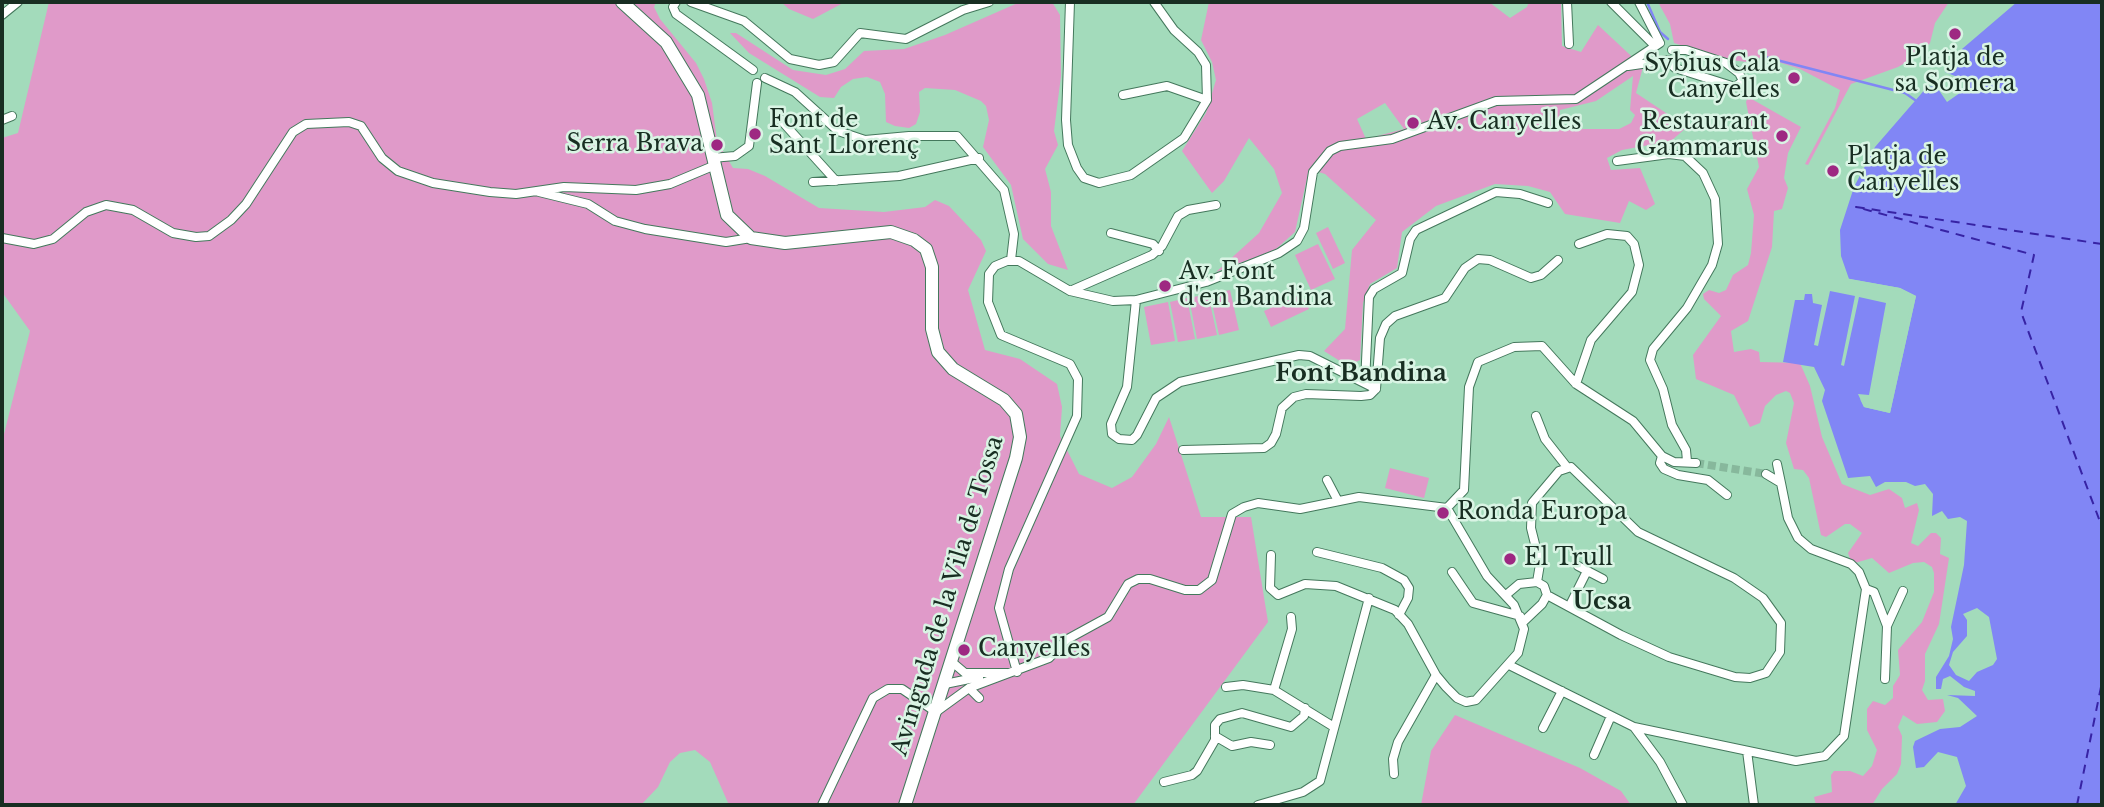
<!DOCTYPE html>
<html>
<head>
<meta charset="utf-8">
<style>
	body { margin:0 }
	#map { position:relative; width:2104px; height:807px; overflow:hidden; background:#a3dbbb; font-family:"Libre Baskerville",serif }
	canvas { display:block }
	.frame { position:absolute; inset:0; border:4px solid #182e22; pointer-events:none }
</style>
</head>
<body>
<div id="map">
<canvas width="2104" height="807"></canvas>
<div class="frame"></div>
</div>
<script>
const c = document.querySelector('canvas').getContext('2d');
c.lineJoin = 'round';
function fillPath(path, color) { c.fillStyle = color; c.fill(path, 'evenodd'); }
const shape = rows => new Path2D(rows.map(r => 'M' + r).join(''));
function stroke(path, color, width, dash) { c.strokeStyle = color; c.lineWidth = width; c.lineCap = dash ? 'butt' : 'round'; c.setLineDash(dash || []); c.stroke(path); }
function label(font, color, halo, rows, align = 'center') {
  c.font = font + ' "Libre Baskerville",serif'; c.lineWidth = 5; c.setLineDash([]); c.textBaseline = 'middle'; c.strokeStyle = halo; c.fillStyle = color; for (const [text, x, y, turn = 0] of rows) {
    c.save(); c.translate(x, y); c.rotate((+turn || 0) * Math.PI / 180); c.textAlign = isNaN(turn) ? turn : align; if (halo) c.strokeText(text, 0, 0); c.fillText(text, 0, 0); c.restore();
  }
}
fillPath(shape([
	[49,2,656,2,654,7,660,19,696,63,704,79,712,103,717,141,733,168,748,169,765,176,819,208,884,212,925,207,935,200,949,206,981,240,986,251,968,290,985,350,1020,359,1057,384,1062,407,1060,436,1079,474,1112,488,1132,477,1156,444,1169,417,1201,517,1251,517,1268,622,1133,805,729,805,710,762,695,750,680,753,670,762,658,787,641,805,2,805,2,442,30,331,2,292,2,138,18,133],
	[781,2,845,2,813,19,789,9],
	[1020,2,1052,2,1060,15,1061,76,1054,131,1058,145,1045,169,1051,192,1051,226,1068,270,1048,264,1023,239,1011,185,983,147,989,120,986,106,981,101,955,90,925,88,919,92,920,112,916,124,909,128,895,126,886,122,885,94,880,82,867,77,853,79,841,87,834,98,820,97,749,53,730,33,736,33,793,70,826,75,845,69,864,51,904,49,945,35],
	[1209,2,1489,2,1510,18,1527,7,1529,2,1561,2,1562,46,1581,52,1598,25,1643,67,1636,93,1687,127,1671,141,1622,150,1607,158,1611,170,1640,168,1655,204,1646,210,1629,201,1620,223,1565,214,1550,192,1528,186,1495,184,1436,206,1402,232,1397,268,1370,284,1363,303,1360,360,1348,366,1324,351,1345,329,1352,250,1376,220,1325,174,1309,169,1295,232,1275,250,1216,272,1259,233,1282,193,1274,169,1249,138,1224,181,1212,193,1182,151,1206,113,1216,80,1212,62,1201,40],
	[1633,76,1630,110,1635,115,1631,123,1619,129,1575,129,1563,127,1559,121,1560,110,1596,101],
	[1385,103,1404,129,1366,139,1357,119],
	[1658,2,1949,2,1935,23,1930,43,1920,54,1898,67,1851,84,1808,165,1805,164,1835,108,1840,90,1800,69,1763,57,1747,62,1730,60,1674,43,1670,24],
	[1748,97,1801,127,1788,153,1784,178,1788,188,1782,209,1774,211,1772,247,1748,321,1731,331,1734,352,1751,349,1759,352,1760,362,1800,363,1810,386,1822,437,1842,484,1870,495,1889,489,1902,498,1905,508,1917,503,1919,510,1911,543,1918,546,1931,533,1936,533,1941,538,1940,554,1949,558,1939,624,1925,654,1925,681,1922,690,1928,700,1943,699,1945,711,1937,722,1917,724,1903,715,1898,727,1902,736,1901,764,1897,774,1882,789,1872,805,1816,805,1814,797,1832,792,1831,775,1834,771,1850,771,1863,776,1872,766,1877,750,1867,730,1867,709,1873,701,1885,705,1893,698,1893,686,1900,675,1898,650,1922,622,1934,592,1934,573,1932,567,1924,562,1913,563,1889,573,1872,558,1855,563,1851,561,1848,553,1862,533,1850,524,1845,524,1826,537,1821,535,1809,478,1803,470,1794,469,1786,443,1794,403,1790,393,1786,391,1776,395,1765,406,1760,423,1750,427,1734,395,1696,379,1693,355,1721,316,1704,299,1703,294,1709,290,1719,293,1726,290,1733,275,1748,265,1751,253,1754,215,1747,189,1759,167,1746,102],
	[1328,227,1345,263,1333,269,1316,233],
	[1318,244,1335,279,1311,290,1295,255],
	[1230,290,1239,330,1219,335,1210,294],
	[1208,294,1217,335,1197,339,1189,298],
	[1302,294,1309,309,1271,327,1264,311],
	[1187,298,1195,339,1178,342,1170,302],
	[1168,302,1175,341,1151,345,1144,307],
	[1390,468,1429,478,1424,498,1385,488],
	[1455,715,1580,768,1621,791,1631,805,1421,805,1431,751]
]), '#e09ac9');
fillPath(shape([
	[2017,2,2102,2,2102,805,1955,805,1966,786,1957,757,1938,752,1924,767,1916,768,1913,747,1915,741,1940,729,1960,727,1977,716,1958,698,1947,695,1975,696,1975,691,1964,687,1950,676,1943,679,1941,689,1936,689,1936,677,1949,656,1953,639,1951,627,1964,565,1967,521,1960,517,1948,519,1942,511,1932,516,1933,494,1925,484,1915,486,1906,482,1885,482,1876,487,1870,476,1848,478,1822,401,1825,390,1814,367,1783,362,1795,300,1804,300,1805,294,1812,294,1813,303,1822,305,1814,345,1818,346,1830,291,1855,296,1841,365,1844,366,1859,297,1886,303,1869,395,1858,394,1864,407,1890,413,1916,296,1900,288,1849,279,1841,256,1840,230,1854,187,1875,147,1927,87,1936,86,1947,102,1967,88,1965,80,1945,72,1947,63,1956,68,1963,65,1965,56,1962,49],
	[1977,608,1989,617,1997,659,1993,665,1977,672,1969,681,1956,675,1949,665,1953,652,1967,636,1967,620,1963,614]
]), '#8186f5');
fillPath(shape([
	[1845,278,1900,288,1916,296,1890,413,1864,407,1860,399,1866,404,1887,409,1912,298,1899,291,1848,283]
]), '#a3dbbb');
stroke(shape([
	[1647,2,1660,32,1668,39],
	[1765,57,1905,93,1915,100]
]), '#8186f5', 2.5);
stroke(shape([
	[2102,244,1856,207,2034,255,2021,312,2102,527],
	[2077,805,2102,682]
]), '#3723a4', 2, [9, 7]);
stroke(shape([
	[1696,463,1766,474]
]), '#87b89c', 8, [8, 4]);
const street = shape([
	[676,2,673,7,676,14,753,70],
	[691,2,744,21,790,59,819,65,834,62,860,33,906,39,963,10,989,2],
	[1070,2,1066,120,1068,145,1077,168,1084,178,1099,183,1131,175,1184,138,1207,100,1206,65,1198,52,1174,30,1154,2],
	[1567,2,1569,44],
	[1611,2,1655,46],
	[1639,2,1660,43],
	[2,15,18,2],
	[1668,62,1675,68,1735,87,1743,81,1739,73,1726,63,1686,50,1672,50],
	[1628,66,1669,60],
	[765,78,795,92,838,131,865,140,909,136,957,136,1004,190,1014,234,1011,260],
	[1123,95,1167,86,1207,100],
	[779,118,836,181],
	[2,120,12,116],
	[712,158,735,156,749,146,757,83],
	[1617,161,1669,154,1685,156,1703,173,1715,199,1718,244,1712,265,1687,308,1653,349,1650,360,1663,389,1672,425,1686,450,1687,461],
	[813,182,899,176,979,158],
	[539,192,588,204,615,221,645,229,726,242,751,238],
	[1111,233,1153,244,1159,251],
	[2,238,34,244,53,239,86,212,106,205,133,210,173,233,196,237,209,236,231,220,246,204,293,132,306,124,349,122,361,126,382,158,398,171,433,183,490,192,516,194,564,187,636,190,670,184,713,166],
	[1070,291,1152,255,1162,246,1178,216,1188,210,1216,205],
	[1136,300,1127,387,1111,424,1112,434,1119,439,1132,440,1137,435,1156,398,1180,382,1299,355,1310,356,1376,389],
	[1365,383,1369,297,1374,289,1402,273,1410,239,1416,230,1496,192,1520,194,1548,203],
	[1576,384,1591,340,1632,292,1639,265,1634,244,1627,236,1607,234,1579,244],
	[1376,389,1380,338,1386,324,1395,316,1445,298,1465,268,1478,259,1490,260,1531,278,1541,275,1558,260],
	[1536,416,1545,439,1567,467],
	[1183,450,1264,448,1271,443,1276,434,1282,408,1294,397,1306,394,1361,396,1370,395,1376,389],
	[1662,456,1660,463,1664,469,1678,475,1708,480,1727,495],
	[1777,464,1781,483],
	[1327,480,1338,501],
	[1317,552,1382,568,1404,580,1409,588,1408,598,1399,615],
	[1271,555,1270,588,1278,595,1305,584,1336,586,1395,610,1408,624,1436,675,1446,687,1457,698,1466,702,1476,700,1518,653,1524,629,1514,605,1487,576,1447,508,1464,490,1469,387,1478,362,1514,347,1542,346,1576,384,1633,421,1662,456,1674,462,1696,463],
	[1578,566,1603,579],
	[1452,572,1473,603,1520,616],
	[1537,582,1540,564,1531,528,1532,503,1559,471,1571,467,1638,532,1734,578,1763,598,1781,623,1780,652,1766,673,1750,678,1735,677,1669,657,1621,635,1547,595],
	[1866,589,1874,592,1887,626],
	[1506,595,1519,584,1537,582,1544,586,1547,595,1542,604,1523,622],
	[1569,607,1587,571],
	[952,662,965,673,1007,673],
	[1509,665,1634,727,1796,761,1825,756,1844,736,1866,589,1859,572,1851,564,1811,549,1798,538,1788,518,1781,483,1766,474],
	[1017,672,999,608,1009,569,1077,416,1078,379,1070,364,1001,335,988,302,989,274,995,266,1007,261,1019,261,1070,291,1113,301,1136,300,1206,282,1279,253,1297,241,1304,228,1313,172,1330,151,1340,146,1392,139,1496,101,1576,99,1660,43],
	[1885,679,1887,626,1903,591],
	[945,684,979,677],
	[1226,687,1243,685,1274,690,1334,727],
	[969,688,979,698],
	[1274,690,1292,629,1291,617],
	[1634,727,1660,762,1683,805],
	[1543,728,1562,691],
	[1215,736,1232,746,1251,742,1270,745],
	[1747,751,1754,805],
	[1594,755,1611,716],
	[1394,774,1393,759,1398,742,1436,675],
	[1164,782,1192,775,1197,771,1215,740,1215,725,1220,719,1242,713,1291,727,1304,716,1305,708],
	[822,805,873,698,888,689,902,689,936,712,969,688,1049,658,1066,640,1108,617,1128,584,1138,579,1150,579,1185,590,1199,590,1212,580,1232,514,1244,507,1258,503,1300,509,1359,497,1447,508],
	[1258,805,1303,792,1320,781,1369,598]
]);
const secondary = shape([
	[622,2,666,42,698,95,727,215,751,238,785,243,891,232,914,240,926,249,932,267,932,329,938,352,953,369,1004,400,1016,414,1020,437,1016,458,905,805]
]);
stroke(street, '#44785c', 10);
stroke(secondary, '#44785c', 14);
stroke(street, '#fff', 8);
stroke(secondary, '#fff', 12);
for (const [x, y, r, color] of [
	[1955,34,7,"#9e2882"],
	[1794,78,7,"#9e2882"],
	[1413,123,7,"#9e2882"],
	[755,134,7,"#9e2882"],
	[1782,136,7,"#9e2882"],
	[717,145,7,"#9e2882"],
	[1833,171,7,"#9e2882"],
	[1165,286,7,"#9e2882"],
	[1443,513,7,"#9e2882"],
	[1510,559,7,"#9e2882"],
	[964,650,7,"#9e2882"]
]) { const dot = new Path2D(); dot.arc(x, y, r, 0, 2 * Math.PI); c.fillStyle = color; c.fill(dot); stroke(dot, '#d9f4e4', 2.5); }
label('23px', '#182e22', '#d9f4e4', [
	["Platja de",1955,59,"center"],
	["sa Somera",1955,85,"center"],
	["Sybius Cala",1780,65,"right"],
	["Canyelles",1780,91,"right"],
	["Font de",769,121],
	["Sant Llorenç",769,147],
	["Av. Canyelles",1427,123],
	["Restaurant",1768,123,"right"],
	["Gammarus",1768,149,"right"],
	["Serra Brava",703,145,"right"],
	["Platja de",1847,158],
	["Canyelles",1847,184],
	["Av. Font",1179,273],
	["d'en Bandina",1179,299],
	["Ronda Europa",1457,513],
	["El Trull",1524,559],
	["Canyelles",978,650]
], 'left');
label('23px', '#182e22', '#d9f4e4', [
	["Avinguda de la Vila de Tossa",948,596,-73]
]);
label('bold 24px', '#182e22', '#d9f4e4', [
	["Font Bandina",1361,374],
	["Ucsa",1602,602]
]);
</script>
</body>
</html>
